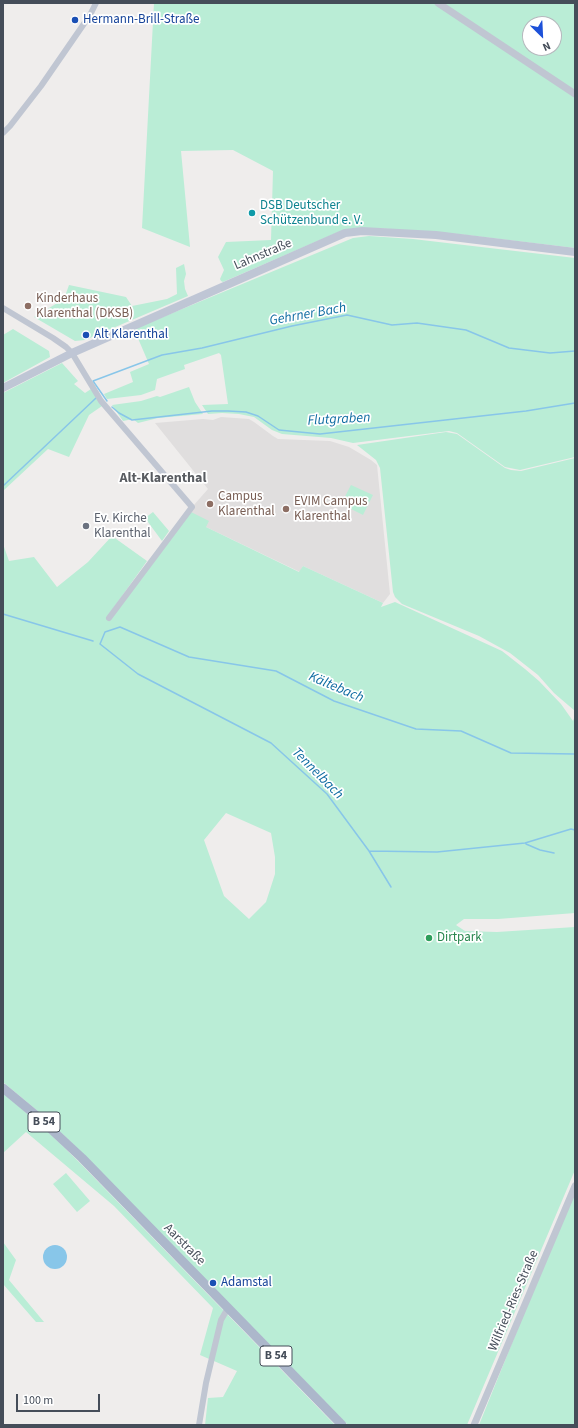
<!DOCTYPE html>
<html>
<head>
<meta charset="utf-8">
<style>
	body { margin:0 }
	#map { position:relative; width:578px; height:1428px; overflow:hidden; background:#efedec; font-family:"Source Sans 3",sans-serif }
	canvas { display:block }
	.frame { position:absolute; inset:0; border:4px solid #454d59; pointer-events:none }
	.north { position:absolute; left:522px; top:16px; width:40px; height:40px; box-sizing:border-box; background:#fff; border:1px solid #b5b8bd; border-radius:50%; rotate:156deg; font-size:11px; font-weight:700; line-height:16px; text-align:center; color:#454d59 }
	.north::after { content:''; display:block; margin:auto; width:14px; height:18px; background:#1d51d9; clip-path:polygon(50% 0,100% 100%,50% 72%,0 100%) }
	.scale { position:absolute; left:16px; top:1394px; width:84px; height:18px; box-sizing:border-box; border:2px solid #454d59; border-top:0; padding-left:5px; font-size:12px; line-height:14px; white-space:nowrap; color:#454d59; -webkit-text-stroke:3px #fff; paint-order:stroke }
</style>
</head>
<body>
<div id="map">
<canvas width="578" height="1428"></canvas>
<div class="frame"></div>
<div class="north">N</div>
<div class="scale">100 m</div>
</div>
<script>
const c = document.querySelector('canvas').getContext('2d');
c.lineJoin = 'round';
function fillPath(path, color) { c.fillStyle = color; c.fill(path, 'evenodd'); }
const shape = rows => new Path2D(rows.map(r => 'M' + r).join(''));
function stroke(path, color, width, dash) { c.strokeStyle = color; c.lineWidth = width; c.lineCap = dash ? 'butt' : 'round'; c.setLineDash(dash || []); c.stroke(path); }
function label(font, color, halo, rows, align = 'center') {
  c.font = font + ' "Source Sans 3",sans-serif'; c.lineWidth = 3.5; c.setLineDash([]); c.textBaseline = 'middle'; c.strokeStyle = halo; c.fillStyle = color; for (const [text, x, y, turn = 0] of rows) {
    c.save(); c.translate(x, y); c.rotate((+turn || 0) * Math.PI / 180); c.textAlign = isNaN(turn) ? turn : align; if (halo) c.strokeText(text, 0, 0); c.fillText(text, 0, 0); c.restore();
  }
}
fillPath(shape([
	[221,417,249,419,254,422,273,436,278,439,330,441,349,447,371,460,377,465,390,594,383,603,303,566,300,572,206,527,191,512,193,506,208,489,155,423,203,419,213,420]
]), '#e0dede');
fillPath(shape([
	[154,3,575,3,575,248,458,234,376,228,357,228,343,230,223,282,221,281,220,279,224,270,218,257,226,242,271,240,273,171,233,150,181,151,190,247,142,228],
	[530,24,554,24,554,48,530,48],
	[369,236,413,239,575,258,575,457,520,470,505,467,457,433,449,431,353,443,331,438,282,434,272,430,254,417,239,414,222,413,208,414,202,405,228,404,221,355,219,353,184,365,185,369,157,379,155,390,141,395,107,399,104,394,133,382,130,372,149,364,134,329,353,238],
	[184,264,186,274,184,281,185,289,188,296,85,340,75,341,34,317,64,299,69,285,126,297,132,306,167,299,177,294,176,268],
	[13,329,49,351,50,357,3,383,3,335],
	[62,363,78,381,74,384,85,393,91,389,102,406,89,415,69,457,48,449,3,491,3,393],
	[189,387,195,402,203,414,158,418,138,423,133,419,123,421,112,405,141,401,157,396,160,397],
	[446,432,457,434,505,468,511,470,521,471,575,458,575,711,554,693,538,675,510,653,479,636,402,604,395,597,393,592,380,468,376,460,357,445],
	[351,485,373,495,363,515,341,504],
	[153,512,169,531,162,541,145,518],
	[191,512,209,521,206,527,299,572,303,566,383,603,381,607,395,602,502,651,525,669,539,681,561,704,573,721,575,716,575,913,498,919,464,919,456,925,465,931,497,932,575,927,575,1170,467,1425,348,1425,70,1141,40,1113,3,1082,3,544,9,561,34,557,57,587,88,562,112,536,147,561,107,617],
	[226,813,271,833,275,857,275,874,266,902,249,919,224,896,204,840],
	[3,1093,44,1128,78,1161,335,1425,205,1425,208,1398,223,1397,237,1371,200,1355,213,1308,114,1206,26,1132,3,1153],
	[66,1173,90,1201,77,1212,53,1184],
	[575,1193,575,1425,479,1425,533,1291],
	[3,1242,16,1260,9,1280,44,1322,36,1322,3,1284]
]), '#baedd6');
fillPath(shape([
	'43 1257a12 12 0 1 1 24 0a12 12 0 1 1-24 0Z'
]), '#88c6e9');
stroke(shape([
	[107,401,93,381,162,355,202,348,292,326,347,315,392,325,417,323,466,330,509,348,550,353,575,351],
	[112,407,119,413,132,420,212,411,228,411,246,412,258,416,279,430,320,434,526,411,575,403],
	[3,486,96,398],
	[3,614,93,641],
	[575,754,511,753,461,731,416,729,334,701,276,671,189,657,120,627,105,632,100,644,138,674,271,743,327,794,369,851,437,852,525,843,571,829,575,830],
	[526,844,540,850,554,853],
	[369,851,391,887]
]), '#88c6e9', 1.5);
stroke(shape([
	[3,133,10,126,41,86,90,15,96,3],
	[3,308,53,338,66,347,72,353,101,401,192,507,109,618],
	[199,1425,206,1383,221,1320,228,1308]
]), '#c0c6d2', 6);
stroke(shape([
	[438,3,575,94],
	[474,1425,575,1186]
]), '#c0c6d2', 7);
stroke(shape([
	[3,388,72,353,345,233,362,231,436,235,575,252]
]), '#bfc6d5', 8);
stroke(shape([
	[3,1088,38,1117,82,1158,342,1425]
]), '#acb7cb', 9);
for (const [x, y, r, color] of [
	[75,20,4,"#1a4fb4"],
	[252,213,4,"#0f9aa8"],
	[28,306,4,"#8d6e63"],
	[86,335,4,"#1a4fb4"],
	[210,504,4,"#8d6e63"],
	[286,509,4,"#8d6e63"],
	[86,526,4,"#6b7280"],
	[429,938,4,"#2e9e5b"],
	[213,1283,4,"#1a4fb4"]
]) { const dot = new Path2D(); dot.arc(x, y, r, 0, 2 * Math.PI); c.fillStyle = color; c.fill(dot); stroke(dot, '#fff', 1.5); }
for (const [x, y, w] of [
	[44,1122,32],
	[276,1356,32]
]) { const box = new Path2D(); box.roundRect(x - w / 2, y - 10, w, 20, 3); c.fillStyle = '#fff'; c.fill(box); stroke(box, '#454d59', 1); }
label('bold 12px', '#454d59', null, [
	["B 54",44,1122],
	["B 54",276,1356]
]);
label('13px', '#164399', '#fff', [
	["Hermann-Brill-Straße",83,20],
	["Alt Klarenthal",94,335],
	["Adamstal",221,1283]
], 'left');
label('13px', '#0d838f', '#fff', [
	["DSB Deutscher",260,206],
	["Schützenbund e. V.",260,221]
], 'left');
label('13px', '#454d59', '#fff', [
	["Lahnstraße",263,255,-23],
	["Aarstraße",184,1245,45],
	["Wilfried-Ries-Straße",514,1301,-67]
]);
label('13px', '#785e54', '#fff', [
	["Kinderhaus",36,299],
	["Klarenthal (DKSB)",36,314],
	["Campus",218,497],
	["Klarenthal",218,512],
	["EVIM Campus",294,502],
	["Klarenthal",294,517]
], 'left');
label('13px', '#5b616d', '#fff', [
	["Ev. Kirche",94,519],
	["Klarenthal",94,534]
], 'left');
label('13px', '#27864d', '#fff', [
	["Dirtpark",437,938]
], 'left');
label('italic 14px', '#0f6ca2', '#fff', [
	["Gehrner Bach",308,315,-10],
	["Flutgraben",339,420,-3],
	["Kältebach",336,688,23],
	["Tennelbach",317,774,45]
]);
label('bold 14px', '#595c61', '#fff', [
	["Alt-Klarenthal",163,479]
]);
</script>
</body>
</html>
